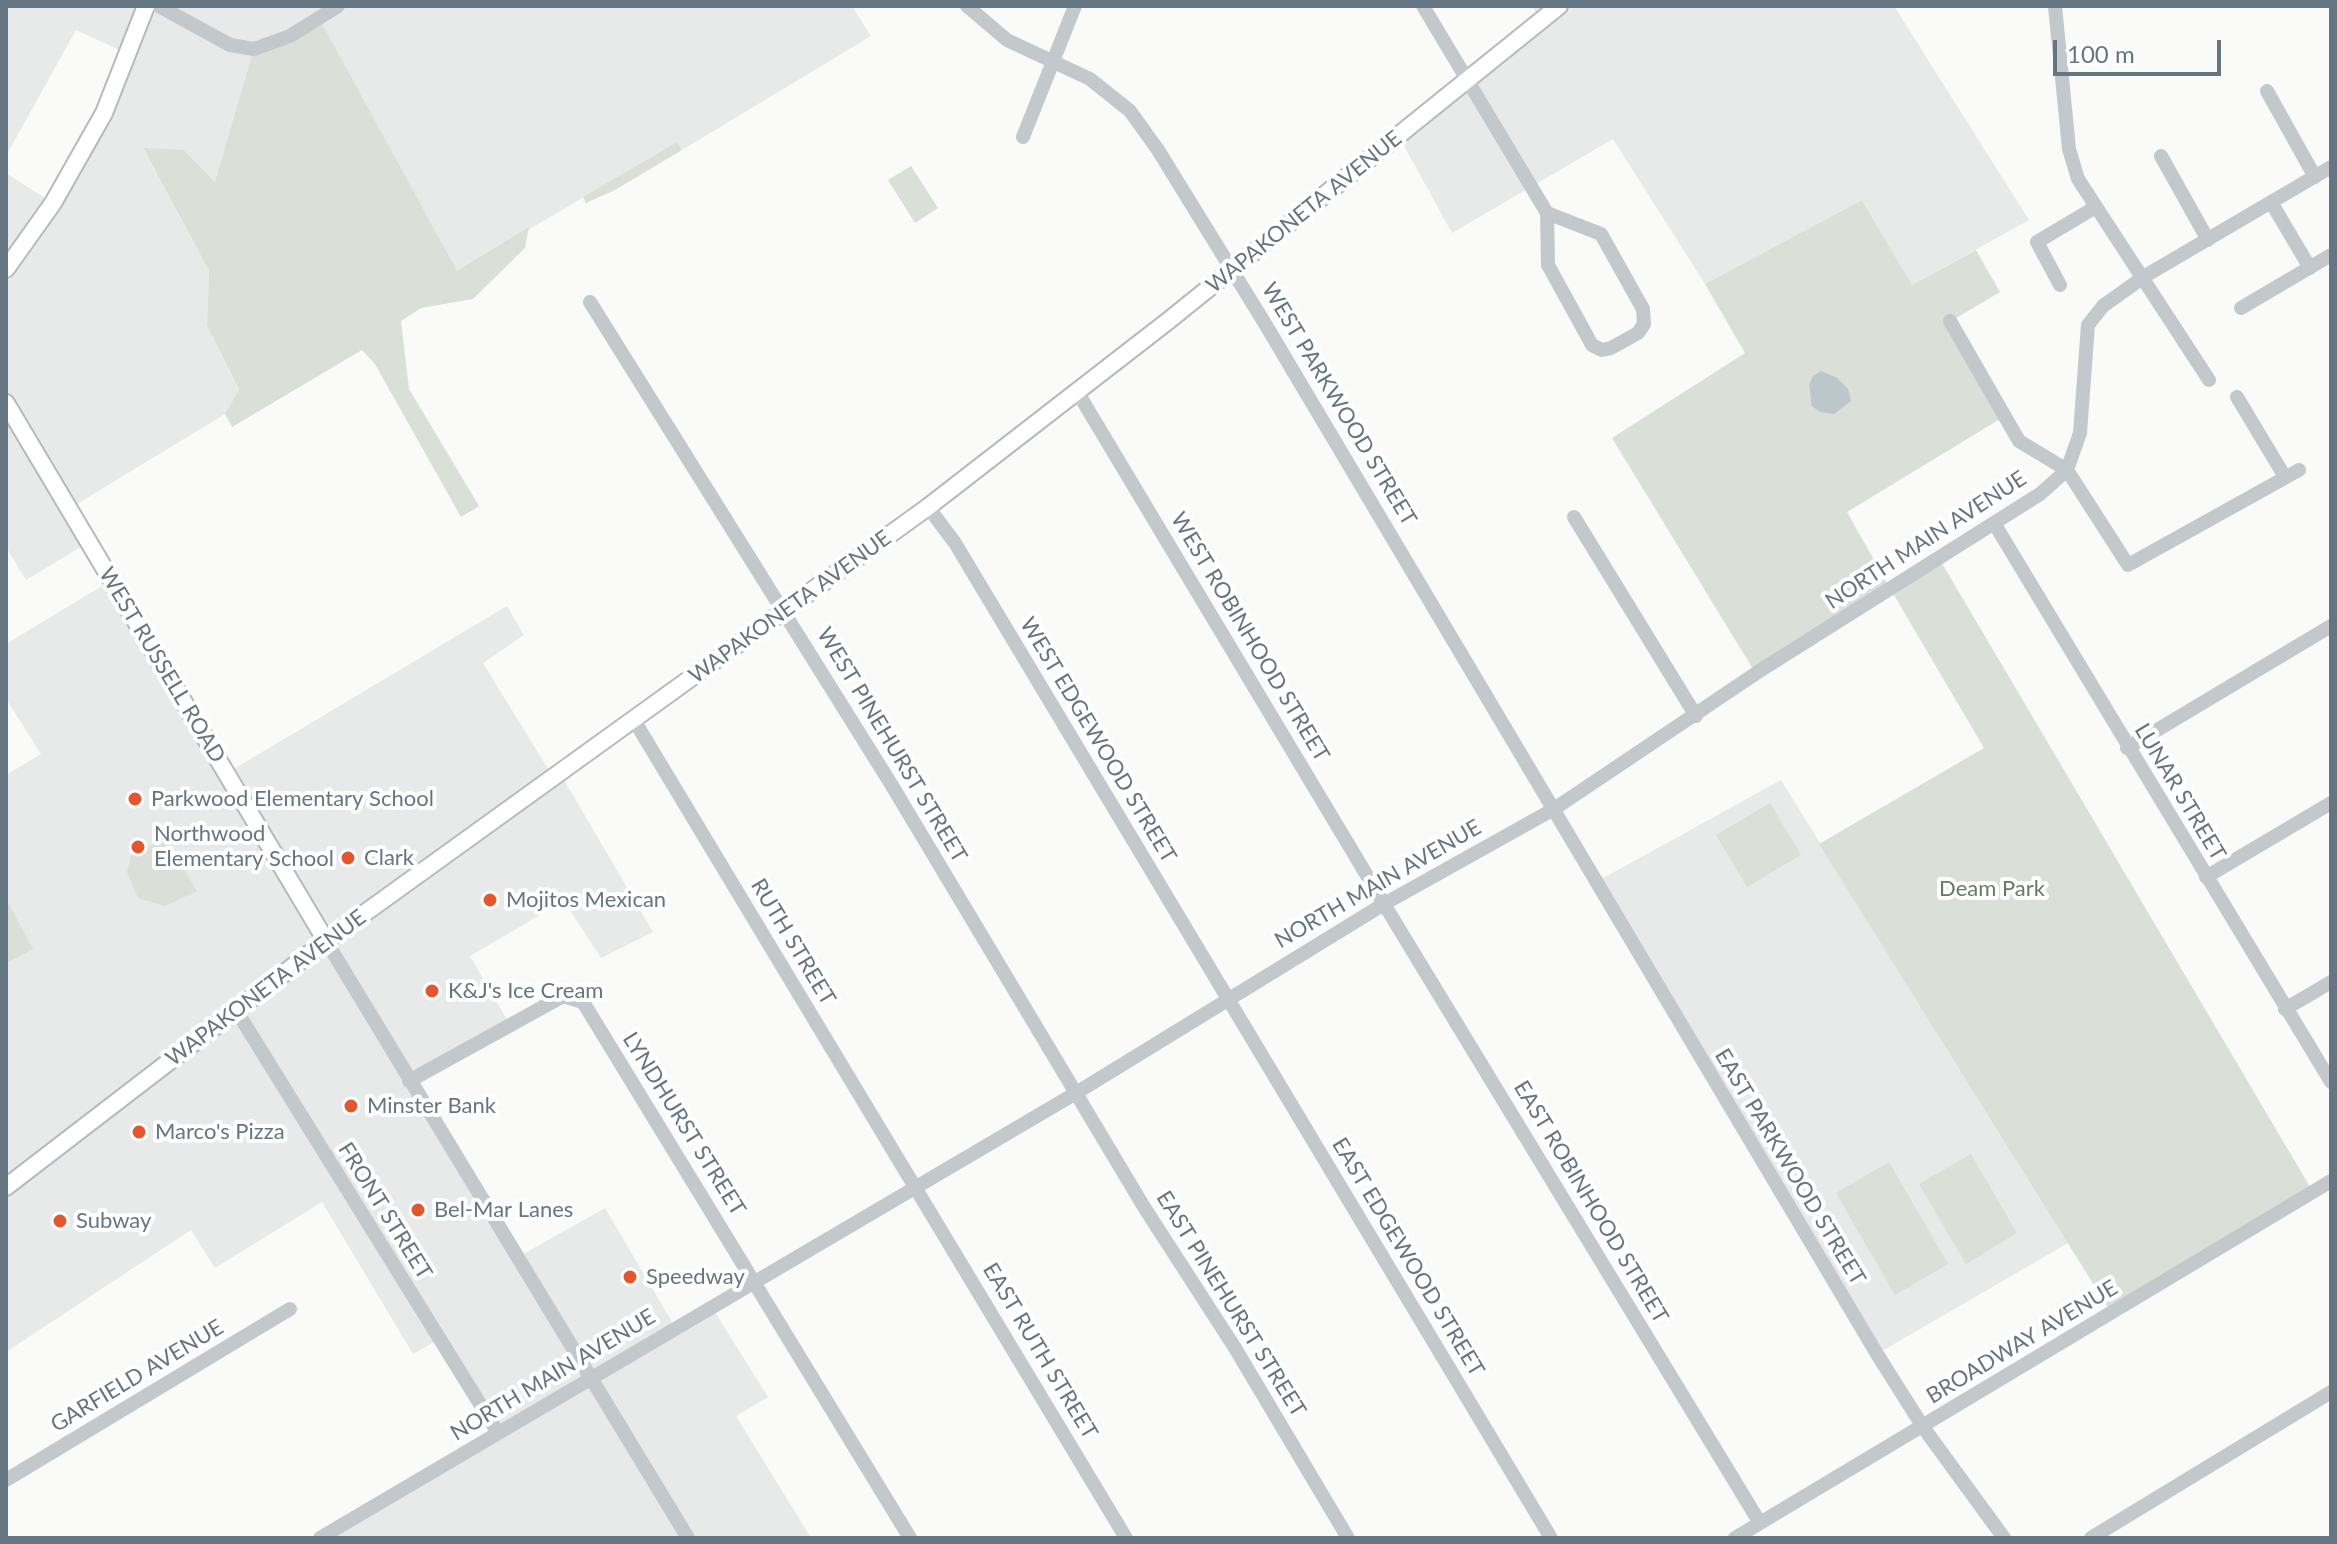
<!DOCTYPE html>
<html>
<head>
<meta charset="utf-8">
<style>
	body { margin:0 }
	#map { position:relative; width:2337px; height:1544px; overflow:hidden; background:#fafaf8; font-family:Lato,sans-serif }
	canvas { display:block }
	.frame { position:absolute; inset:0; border:8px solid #657683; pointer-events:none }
	.scale { position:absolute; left:2053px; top:40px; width:168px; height:36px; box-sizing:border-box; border:4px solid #657683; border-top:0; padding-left:10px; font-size:24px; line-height:28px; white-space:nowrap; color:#657683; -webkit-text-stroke:6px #fff; paint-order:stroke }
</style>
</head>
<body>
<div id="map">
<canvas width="2337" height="1544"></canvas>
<div class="frame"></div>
<div class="scale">100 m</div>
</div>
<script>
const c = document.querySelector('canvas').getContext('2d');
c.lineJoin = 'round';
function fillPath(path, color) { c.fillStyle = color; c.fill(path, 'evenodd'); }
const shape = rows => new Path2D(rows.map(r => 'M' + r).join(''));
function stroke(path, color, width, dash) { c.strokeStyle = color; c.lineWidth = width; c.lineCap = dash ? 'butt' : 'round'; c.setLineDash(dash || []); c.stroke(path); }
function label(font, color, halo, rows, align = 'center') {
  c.font = font + ' Lato,sans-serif'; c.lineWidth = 8; c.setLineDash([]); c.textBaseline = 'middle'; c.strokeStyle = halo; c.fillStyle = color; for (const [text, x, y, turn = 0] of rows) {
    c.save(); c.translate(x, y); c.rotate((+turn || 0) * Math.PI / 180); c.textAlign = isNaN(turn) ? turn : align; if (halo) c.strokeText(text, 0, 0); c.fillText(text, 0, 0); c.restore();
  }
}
fillPath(shape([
	[6,6,852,6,871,36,682,150,677,142,457,272,319,18,215,182,184,150,143,149,209,271,207,326,239,391,225,414,69,509,89,542,26,580,6,547,6,173,53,203,126,53,76,30,6,156],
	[1532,6,1894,6,2029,220,1912,285,1862,200,1705,284,1613,139,1452,233,1398,135,1540,20],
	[112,580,227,773,507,606,524,635,483,663,553,777,560,773,653,932,601,958,564,901,470,956,510,1025,410,1081,518,1257,605,1208,675,1327,711,1306,768,1397,736,1416,811,1538,320,1538,498,1433,439,1339,413,1354,322,1202,215,1268,191,1230,6,1352,6,775,41,754,6,699,6,644],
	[1781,780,2068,1243,1877,1354,1596,882]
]), '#e8e9e9');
fillPath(shape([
	[319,18,457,271,529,227,525,248,473,299,421,308,401,321,409,389,479,506,461,517,375,364,362,350,232,427,225,414,239,390,207,326,209,271,143,148,184,150,215,182,254,49],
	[677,142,682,150,615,190,586,203,583,197],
	[911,166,938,208,915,223,888,180],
	[1862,200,1912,285,1976,250,2000,292,1951,321,2005,416,1847,512,1891,590,1940,560,2313,1192,2112,1314,1819,844,1984,748,1891,590,1756,674,1612,438,1745,353,1705,284],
	[1770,803,1801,855,1747,887,1716,835],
	[165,838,197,891,165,906,138,898,127,872,131,856],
	[6,899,33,949,6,963],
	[1971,1154,2017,1233,1966,1264,1919,1184],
	[1889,1162,1948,1264,1895,1295,1836,1193]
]), '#dadfd7');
fillPath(shape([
	[1821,371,1837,378,1848,389,1851,401,1834,414,1820,412,1812,406,1809,385,1813,376]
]), '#bbc7cb');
const major = shape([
	[6,269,53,203,104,113,146,6],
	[6,403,326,941],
	[6,1187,326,941,928,507,1168,321,1559,6]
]);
stroke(major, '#b5babe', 20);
stroke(shape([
	[159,6,230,45,254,49,290,36,338,6],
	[967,6,1007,40,1090,79,1130,111,1158,150,1264,322,1877,1354,1923,1427,2004,1538],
	[1423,6,1547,213,1548,265,1592,345,1602,350,1611,348,1638,333,1644,324,1643,309,1601,234,1547,213],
	[2055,6,2069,149,2078,179,2209,380],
	[2267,91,2315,177],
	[1023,137,1075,6],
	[2161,156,2208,240],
	[2271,202,2310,268],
	[2060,285,2037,242,2094,208],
	[590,302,891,784,1144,1207,1235,1348,1348,1538],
	[2241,308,2331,255],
	[1950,321,2019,441,2067,470,2128,565,2299,470],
	[1078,393,1384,904,1760,1523],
	[2237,397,2285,477],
	[928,507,955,543,1551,1538],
	[1574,517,1696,716],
	[1994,523,2331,1082],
	[634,720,1126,1538],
	[2127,748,2331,626],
	[2206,877,2331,803],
	[326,941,688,1538],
	[2285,1009,2331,982],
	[236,1010,498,1433],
	[409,1081,563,996,583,1002,910,1538],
	[6,1480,290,1309],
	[320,1538,1076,1093,1384,904,1554,809,1761,670,2040,494,2067,470,2080,433,2088,325,2103,306,2145,276,2331,167],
	[1735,1538,2331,1181],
	[2091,1538,2331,1392]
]), '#c3c8cc', 14);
stroke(major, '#fff', 16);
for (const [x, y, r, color] of [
	[135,799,8,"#e4572e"],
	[138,847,8,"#e4572e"],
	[348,858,8,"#e4572e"],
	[490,900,8,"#e4572e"],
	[432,991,8,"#e4572e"],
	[351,1106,8,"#e4572e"],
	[139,1132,8,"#e4572e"],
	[418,1210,8,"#e4572e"],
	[60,1221,8,"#e4572e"],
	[630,1277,8,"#e4572e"]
]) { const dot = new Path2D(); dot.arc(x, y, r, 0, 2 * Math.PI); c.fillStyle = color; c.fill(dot); stroke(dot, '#fff', 3); }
label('22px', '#657683', '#fff', [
	["WAPAKONETA AVENUE",1304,212,-39],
	["WEST PARKWOOD STREET",1339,404,59],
	["NORTH MAIN AVENUE",1926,540,-33],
	["WAPAKONETA AVENUE",790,607,-36],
	["WEST ROBINHOOD STREET",1250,637,59],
	["WEST RUSSELL ROAD",162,665,59],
	["WEST EDGEWOOD STREET",1098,740,59],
	["WEST PINEHURST STREET",892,745,59],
	["LUNAR STREET",2180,792,59],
	["NORTH MAIN AVENUE",1378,884,-30],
	["RUTH STREET",793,942,59],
	["WAPAKONETA AVENUE",266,988,-37],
	["LYNDHURST STREET",684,1124,58],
	["EAST PARKWOOD STREET",1790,1167,59],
	["EAST ROBINHOOD STREET",1591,1202,59],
	["FRONT STREET",385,1211,58],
	["EAST EDGEWOOD STREET",1408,1257,59],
	["EAST PINEHURST STREET",1231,1304,58],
	["BROADWAY AVENUE",2022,1342,-31],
	["EAST RUTH STREET",1040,1351,59],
	["NORTH MAIN AVENUE",553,1375,-31],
	["GARFIELD AVENUE",137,1376,-31]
]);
label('22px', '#657683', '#fff', [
	["Parkwood Elementary School",151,799],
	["Northwood",154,834],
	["Elementary School",154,859],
	["Clark",364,858],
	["Mojitos Mexican",506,900],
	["K&J's Ice Cream",448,991],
	["Minster Bank",367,1106],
	["Marco's Pizza",155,1132],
	["Bel-Mar Lanes",434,1210],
	["Subway",76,1221],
	["Speedway",646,1277]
], 'left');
label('22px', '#687a64', '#fff', [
	["Deam Park",1992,889]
]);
</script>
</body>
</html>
